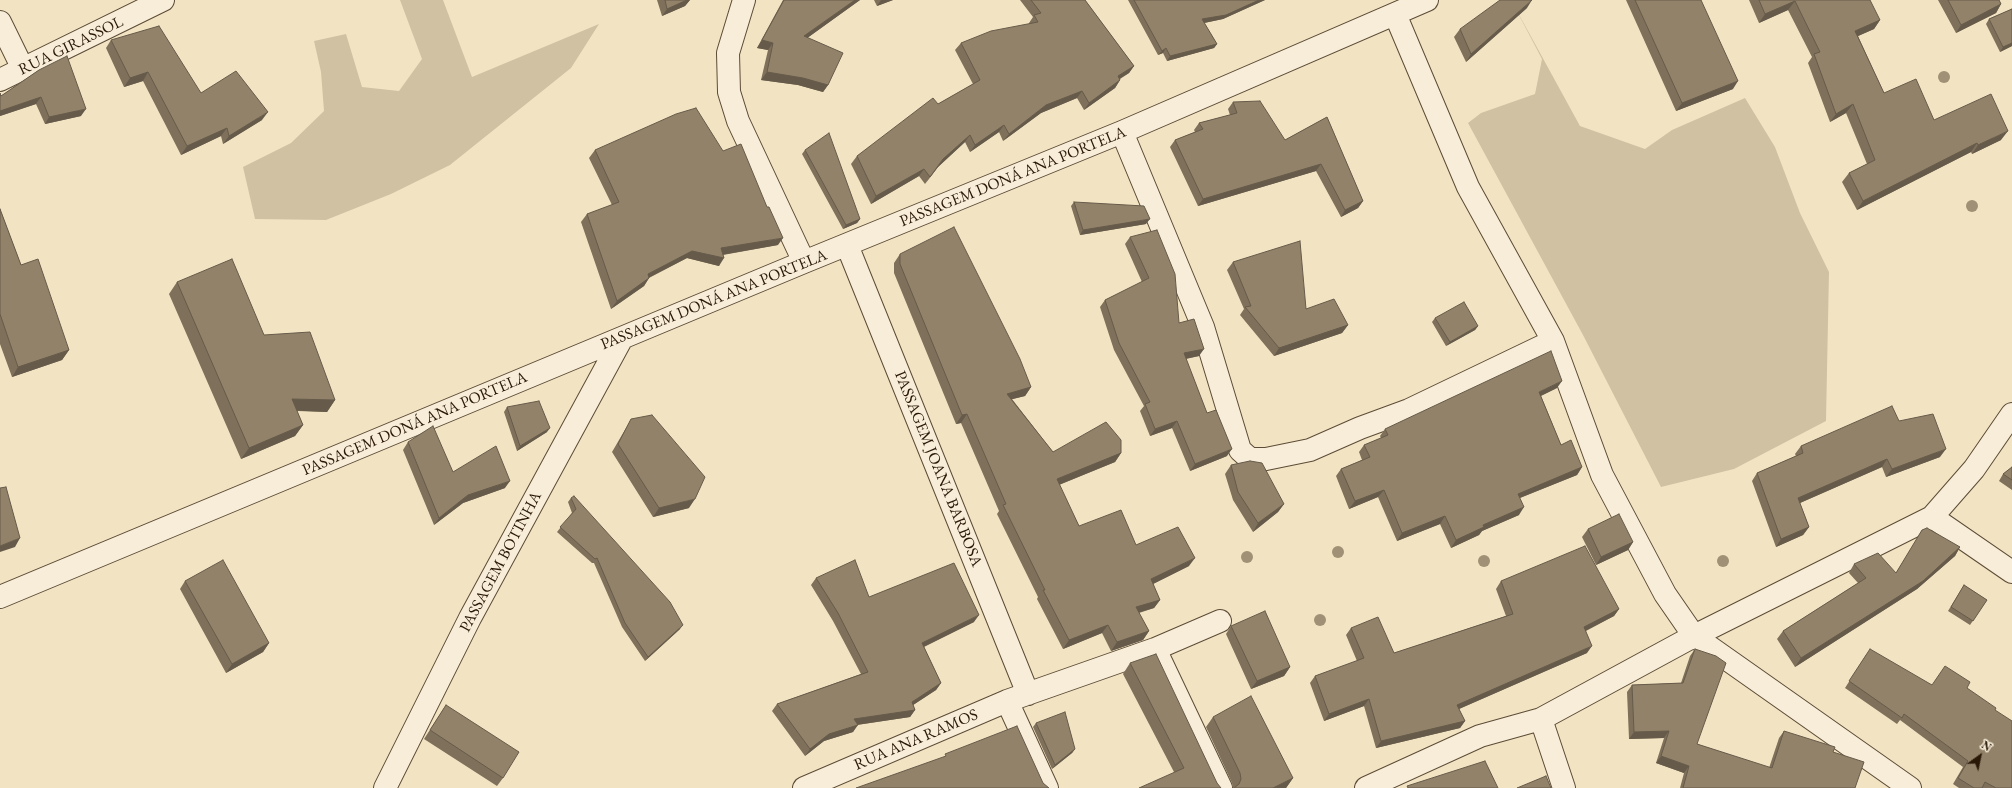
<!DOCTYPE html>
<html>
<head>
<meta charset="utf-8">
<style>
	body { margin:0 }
	#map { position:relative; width:2012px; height:788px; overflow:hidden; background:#f2e4c3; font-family:"EB Garamond",serif }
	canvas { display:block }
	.north { position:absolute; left:1960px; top:736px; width:40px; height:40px; -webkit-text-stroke:3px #f7edd8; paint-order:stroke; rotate:33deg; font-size:11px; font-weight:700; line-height:16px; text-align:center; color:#2a1807 }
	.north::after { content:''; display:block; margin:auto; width:14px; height:18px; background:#2a1807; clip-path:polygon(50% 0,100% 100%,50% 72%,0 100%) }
</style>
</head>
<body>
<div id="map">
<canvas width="2012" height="788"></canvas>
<div class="north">N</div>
</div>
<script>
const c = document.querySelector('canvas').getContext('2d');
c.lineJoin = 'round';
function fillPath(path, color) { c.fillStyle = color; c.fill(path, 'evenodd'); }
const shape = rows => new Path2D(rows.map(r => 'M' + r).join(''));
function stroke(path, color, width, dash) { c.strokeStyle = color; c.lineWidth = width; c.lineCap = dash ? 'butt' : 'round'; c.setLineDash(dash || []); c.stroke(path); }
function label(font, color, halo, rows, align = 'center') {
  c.font = font + ' "EB Garamond",serif'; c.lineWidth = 3; c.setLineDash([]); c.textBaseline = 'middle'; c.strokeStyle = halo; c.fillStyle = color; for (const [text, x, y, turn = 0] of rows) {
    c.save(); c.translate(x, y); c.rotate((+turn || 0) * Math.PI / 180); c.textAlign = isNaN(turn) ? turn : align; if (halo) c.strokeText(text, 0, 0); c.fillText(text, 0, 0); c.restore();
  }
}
fillPath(shape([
	[400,0,443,0,472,77,599,24,571,68,450,165,391,194,326,220,255,219,243,167,291,143,324,111,321,72,314,41,346,34,362,87,399,91,422,59],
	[1511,0,1580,126,1645,149,1672,130,1745,98,1775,147,1800,213,1829,272,1826,421,1734,469,1661,487,1583,335,1468,123,1481,113,1535,94,1542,59]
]), '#d0c1a3');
const street = shape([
	[744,0,728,53,729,92,738,121,804,262],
	[1395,14,1468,187,1553,341,1602,475,1665,594,1694,636,1910,788],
	[0,22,23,69],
	[0,80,163,0],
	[1122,132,1203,327,1240,450,1250,459,1266,459,1310,450,1360,428,1409,410,1553,341],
	[847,245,1028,694],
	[1932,517,2012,572],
	[0,597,804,262,1122,132,1427,0],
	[1155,649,1221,788],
	[1007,701,1047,788],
	[1541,719,1564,788],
	[385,788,470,618,622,338],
	[804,788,1007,701,1155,649,1220,621],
	[1366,788,1480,736,1541,719,1694,636,1932,517,1974,469,2012,414]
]);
stroke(street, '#5c4b36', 24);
stroke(street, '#f7edd8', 22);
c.fillStyle = '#a09075';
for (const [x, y] of [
	[1944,77],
	[1972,206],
	[1338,552],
	[1247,557],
	[1484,561],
	[1723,561],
	[1320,620]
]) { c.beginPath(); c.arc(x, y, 6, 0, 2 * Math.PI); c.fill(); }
fillPath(shape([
	[657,0,690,0,685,6,662,16],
	[783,0,860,0,807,38,828,85,823,92,798,85,761,80,768,50,757,48],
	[874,0,893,0,877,6],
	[1020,0,1085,0,1134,66,1129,73,1120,79,1120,80,1115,88,1084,110,1077,98,1041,113,1003,141,999,132,970,152,965,142,938,167,925,184,919,176,871,204,851,164,857,156,938,104,973,84,955,50,961,43,1029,24,1029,23,1033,17],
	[1128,0,1265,0,1223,19,1204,23,1217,44,1214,48,1167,61,1163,53,1158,55],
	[1626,0,1701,0,1733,89,1676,111],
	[1749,0,1861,0,1880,20,1874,29,1858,36,1884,93,1934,120,2001,140,1972,154,1971,152,1857,210,1842,182,1849,173,1867,164,1846,113,1830,122,1808,63,1812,57,1788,10,1759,23],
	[1938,0,1999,0,2001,4,1996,13,1956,33],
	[1527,8,1466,62,1454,37,1460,29],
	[2012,9,2012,46,2000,52,1986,24,1989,19],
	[111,40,201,93,262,120,223,144,221,136,181,155,143,81,124,87,106,48],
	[39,70,81,116,45,124,36,104,0,116,0,93,1,96],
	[1233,102,1285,140,1327,117,1363,201,1358,208,1341,217,1316,171,1198,206,1170,147,1175,140,1195,132,1194,130,1199,123,1230,115,1228,109],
	[595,150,778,245,723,255,719,266,687,258,649,278,644,286,611,309,581,222,587,214,612,205,589,158],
	[805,150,860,219,857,223,843,229,802,154],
	[1074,202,1146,224,1080,235,1071,206],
	[0,209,21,265,69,350,62,360,12,377,0,344],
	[1130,237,1179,323,1199,356,1186,359,1207,413,1227,456,1190,471,1172,428,1150,436,1140,411,1144,406,1114,350,1100,307,1105,300,1142,282,1125,244],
	[900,254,1031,387,1025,396,1012,399,1053,452,1121,453,1115,462,1059,485,1079,526,1136,545,1189,566,1153,584,1160,600,1154,608,1139,613,1149,631,1143,640,1111,651,1102,633,1063,649,1037,599,1038,597,997,514,999,511,961,423,956,424,894,273,894,263],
	[1233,262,1306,309,1348,325,1342,333,1274,356,1240,315,1244,309,1227,270],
	[177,282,264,335,335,400,327,412,297,411,303,425,295,436,241,459,169,294],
	[1435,318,1478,326,1475,330,1446,346,1432,322],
	[1557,388,1541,396,1561,445,1582,467,1577,475,1520,498,1519,515,1482,531,1479,535,1451,548,1440,524,1397,541,1378,497,1349,509,1336,476,1341,469,1362,460,1359,452,1364,445,1381,438,1380,436,1385,429],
	[507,407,547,432,517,451,504,412],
	[631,419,689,508,653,517,612,452,626,428],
	[1899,421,1940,457,1886,477,1882,467,1800,503,1809,527,1803,535,1776,547,1752,481,1757,473,1796,456,1795,454,1801,446],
	[408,442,453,472,505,488,463,503,434,525,403,450],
	[1231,465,1284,504,1278,512,1253,532,1233,500,1225,474],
	[2012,467,2012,490,1999,481,2003,474],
	[571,498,680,629,645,661,622,627,594,563,592,563,557,532,572,513,568,502],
	[1588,529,1633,542,1628,550,1596,565,1582,537],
	[1922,530,1960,547,1955,556,1917,589,1795,667,1777,639,1783,631,1858,583,1849,573,1854,564,1896,573,1917,539],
	[816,578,869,597,974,622,924,647,941,683,936,690,913,705,915,710,910,717,857,725,853,732,824,741,805,756,772,711,777,704,861,674,833,621,811,585],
	[185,581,269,643,263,652,226,673,180,589],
	[1501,581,1619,609,1614,616,1586,631,1587,653,1459,709,1465,721,1460,728,1376,748,1364,706,1324,721,1310,683,1315,676,1357,661,1346,635,1351,628,1394,653,1506,616,1496,589],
	[1964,585,1987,600,1970,625,1948,611],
	[1231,626,1290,667,1284,676,1251,689,1226,634],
	[1695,649,1697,744,1769,768,1779,738,1784,731,1833,752,1855,788,1680,788,1684,773,1656,763,1664,738,1629,739,1627,692,1632,685,1681,683,1690,656],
	[1866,655,1932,685,1967,688,1995,710,2012,788,1959,788,1953,784,1963,767,1900,720,1897,724,1845,688],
	[1130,663,1217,783,1174,772,1123,674],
	[446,705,503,778,497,786,424,739],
	[1213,717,1293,778,1286,788,1233,788,1232,783,1206,727],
	[1036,723,1075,749,1072,753,1052,769,1033,727]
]), '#7e705a');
fillPath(shape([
	[687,0,690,0,685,6,662,16,667,9],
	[855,0,860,0,799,44,804,36],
	[881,0,893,0,877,6],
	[1259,0,1265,0,1223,19,1199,24,1202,19],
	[1532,0,1527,8,1466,62,1471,54],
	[1795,1,1788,10,1759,23,1765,14],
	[2001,4,1996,13,1956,33,1961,25],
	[1880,20,1874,29,1849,40,1855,31],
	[762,40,773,43,768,50,757,48],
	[2012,43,2012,46,2000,52,2003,47],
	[1217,44,1214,48,1167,61,1170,56],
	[1166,48,1163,53,1158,55,1162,51],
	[1134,66,1129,73,1112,83,1118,76],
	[148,72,143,81,124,87,130,78],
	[767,72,803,78,828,85,823,92,798,85,761,80],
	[1120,80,1115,88,1084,110,1089,103],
	[1738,81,1733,89,1676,111,1682,103],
	[1082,91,1077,98,1041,113,1003,141,1009,134,1046,105],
	[41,97,36,104,0,116,0,111],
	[1853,104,1846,113,1830,122,1836,114],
	[86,109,81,116,45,124,49,117],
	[268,112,262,120,223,144,229,136],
	[1004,125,999,132,970,152,975,145],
	[227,128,221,136,181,155,187,146],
	[2008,131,2001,140,1972,154,1978,145],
	[970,135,965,142,938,167,925,184,943,159],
	[1977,143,1971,152,1857,210,1863,201],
	[1321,164,1316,171,1198,206,1203,199],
	[924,169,919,176,871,204,876,196],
	[1363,201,1358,208,1341,217,1345,210],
	[860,219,857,223,843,229,846,225],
	[1150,219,1146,224,1080,235,1083,230],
	[783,238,778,245,715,256,724,258,719,266,687,258,642,281,648,274,692,251,721,248],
	[649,278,644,286,611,309,617,301],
	[1348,325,1342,333,1274,356,1279,348],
	[1478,326,1475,330,1446,346,1450,342],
	[1204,349,1199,356,1179,360,1184,353],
	[69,350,62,360,12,377,18,367],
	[1562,381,1557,388,1534,399,1539,392],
	[1031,387,1025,396,1001,402,1007,394],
	[292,399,335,400,327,412,284,410],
	[967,414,961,423,956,424,962,415],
	[1177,421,1172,428,1150,436,1155,429],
	[303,425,295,436,241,459,249,448],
	[550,428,547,432,517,451,520,446],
	[1232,449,1227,456,1190,471,1195,464],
	[1946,449,1940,457,1886,477,1892,469],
	[1121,453,1115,462,1051,488,1057,479],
	[1887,459,1882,467,1793,506,1798,498],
	[1582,467,1577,475,1512,501,1518,494],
	[510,481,505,488,463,503,434,525,439,518,468,495],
	[1384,490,1378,497,1349,509,1355,501],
	[695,499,689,508,653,517,659,508],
	[1284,504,1278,512,1253,532,1258,523],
	[1524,507,1519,515,1482,531,1479,535,1451,548,1456,540,1483,525],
	[1445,516,1440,524,1397,541,1402,533],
	[1809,527,1803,535,1776,547,1781,539],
	[20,538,15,547,0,552,0,546],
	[1633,542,1628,550,1596,565,1601,557],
	[1960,547,1955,556,1917,589,1795,667,1801,658],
	[1195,558,1189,566,1145,588,1151,579],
	[1160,600,1154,608,1130,615,1136,607],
	[1619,609,1614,616,1579,634,1584,627],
	[979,615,974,622,917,650,922,643],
	[683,625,680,629,645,661,648,657],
	[1108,625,1102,633,1063,649,1069,640],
	[1149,631,1143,640,1111,651,1117,642],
	[269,643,263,652,226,673,232,664],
	[1592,646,1587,653,1452,712,1457,705],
	[1290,667,1284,676,1251,689,1257,681],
	[941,683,936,690,907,709,912,702],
	[1369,699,1364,706,1324,721,1329,714],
	[915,710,910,717,849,726,854,719],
	[1465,721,1460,728,1376,748,1381,741],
	[858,725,853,732,824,741,805,756,810,749,829,734],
	[1669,731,1664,738,1629,739,1634,732],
	[1075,749,1072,753,1052,769,1055,765],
	[1661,756,1689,766,1684,773,1656,763],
	[1293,778,1286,788,1273,788]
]), '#665b4a');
const building = shape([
	[665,0,687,0,667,9,665,0],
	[784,0,855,0,804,36,843,53,828,85,803,78,767,72,773,43,762,40,784,0],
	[1031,0,1085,0,1134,66,1118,76,1120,80,1089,103,1082,91,1046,105,1009,134,1004,125,975,145,970,135,943,159,930,177,924,169,876,196,857,156,933,98,938,104,980,80,961,43,991,31,1038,22,1034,15,1041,13,1031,0],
	[1134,0,1259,0,1226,15,1202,19,1217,44,1170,56,1166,48,1162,51,1134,0],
	[1500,0,1532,0,1471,54,1460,29,1500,0],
	[1635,0,1701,0,1738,81,1682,103,1635,0],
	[1759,0,1870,0,1880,20,1855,31,1884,93,1916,79,1934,120,1991,94,2008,131,1978,145,1977,143,1863,201,1849,173,1875,160,1853,104,1836,114,1814,54,1820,52,1795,1,1765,14,1759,0],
	[1948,0,1999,0,2001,4,1961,25,1948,0],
	[2012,9,2012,43,2003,47,1989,19,2012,9],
	[159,26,201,93,236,71,268,112,229,136,227,128,187,146,148,72,130,78,111,40,159,26],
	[67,56,86,109,49,117,41,97,0,111,0,93,1,96,39,70,67,56],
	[1260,101,1285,140,1327,117,1363,201,1345,210,1321,164,1203,199,1175,140,1203,129,1199,123,1237,113,1233,102,1260,101],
	[696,108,723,151,741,144,767,207,769,207,783,238,721,248,724,258,692,251,648,274,649,278,617,301,587,214,619,202,595,150,676,114,696,108],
	[829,133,860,219,846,225,805,150,829,133],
	[1074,202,1144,206,1150,219,1083,230,1074,202],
	[0,209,21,265,38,259,69,350,18,367,0,314,0,209],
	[954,227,1020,359,1031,387,1007,394,1053,452,1106,422,1121,440,1121,453,1057,479,1079,526,1121,510,1136,545,1178,527,1195,558,1151,579,1160,600,1136,607,1149,631,1117,642,1108,625,1069,640,1043,590,1045,590,1003,505,1006,504,967,414,962,415,900,264,900,254,954,227],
	[1157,230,1175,274,1179,323,1194,319,1204,349,1184,353,1207,413,1216,410,1232,449,1195,464,1177,421,1155,429,1145,404,1150,402,1119,343,1105,300,1149,278,1130,237,1157,230],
	[1300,241,1306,309,1334,299,1348,325,1279,348,1245,307,1251,306,1233,262,1300,241],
	[232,259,264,335,310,332,335,400,292,399,303,425,249,448,177,282,232,259],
	[1464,302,1478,326,1450,342,1435,318,1464,302],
	[1551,351,1562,381,1539,392,1561,445,1571,440,1582,467,1518,494,1524,507,1483,525,1484,527,1456,540,1445,516,1402,533,1384,490,1355,501,1341,469,1370,457,1364,445,1388,435,1385,429,1551,351],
	[539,401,550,428,520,446,507,407,539,401],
	[1892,406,1899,421,1933,414,1946,449,1892,469,1887,459,1798,498,1809,527,1781,539,1757,473,1803,453,1801,446,1892,406],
	[652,415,705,477,695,499,659,508,618,444,631,419,652,415],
	[433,426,453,472,496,446,510,481,468,495,439,518,408,442,433,426],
	[1250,461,1262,463,1284,504,1258,523,1238,492,1231,465,1250,461],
	[2012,467,2012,480,2003,474,2012,467],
	[6,487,20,538,0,546,0,488,6,487],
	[574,496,670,602,683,625,648,657,625,623,597,558,595,559,560,527,576,509,571,498,574,496],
	[1619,514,1633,542,1601,557,1588,529,1619,514],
	[1927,528,1960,547,1923,581,1801,658,1783,631,1866,578,1854,564,1878,553,1896,573,1922,530,1927,528],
	[1585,546,1619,609,1584,627,1592,646,1457,705,1465,721,1381,741,1369,699,1329,714,1315,676,1364,658,1351,628,1378,617,1394,653,1513,614,1501,581,1585,546],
	[223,560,269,643,232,664,185,581,223,560],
	[855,560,869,597,954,563,979,615,922,643,941,683,912,702,915,710,854,719,858,725,829,734,810,749,777,704,868,672,838,613,816,578,855,560],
	[1964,585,1987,600,1973,621,1951,607,1964,585],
	[1265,611,1290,667,1257,681,1231,626,1265,611],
	[1695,649,1716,656,1726,663,1697,744,1772,768,1784,731,1835,747,1833,752,1864,762,1855,788,1683,788,1689,766,1661,756,1669,731,1634,732,1632,685,1683,683,1695,649],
	[1870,649,1932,685,1945,666,1970,682,1967,688,1996,708,1995,710,2012,721,2012,788,1996,788,1985,782,1982,788,1974,788,1958,778,1968,761,1904,714,1902,718,1849,681,1870,649],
	[1156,654,1217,783,1221,788,1139,788,1184,768,1130,663,1156,654],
	[1251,696,1293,778,1273,788,1234,788,1239,784,1241,779,1240,773,1213,717,1251,696],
	[446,705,519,752,503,778,430,730,446,705],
	[1065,712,1075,749,1055,765,1036,723,1065,712],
	[1017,726,1043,783,1049,788,856,788,946,756,945,754,1017,726],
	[1485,761,1498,788,1408,788,1407,786,1485,761],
	[1546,776,1551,788,1517,788,1546,776]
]);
fillPath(building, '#928269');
stroke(building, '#665b4a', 1);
label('16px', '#2a1807', '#f7edd8', [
	["RUA GIRASSOL",71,46,-26],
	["PASSAGEM DONÁ ANA PORTELA",1013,177,-22],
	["PASSAGEM DONÁ ANA PORTELA",714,300,-22],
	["PASSAGEM DONÁ ANA PORTELA",415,424,-23],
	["PASSAGEM JOANA BARBOSA",938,469,68],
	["PASSAGEM BOTINHA",501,562,-62],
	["RUA ANA RAMOS",916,740,-23]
]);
</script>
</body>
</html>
